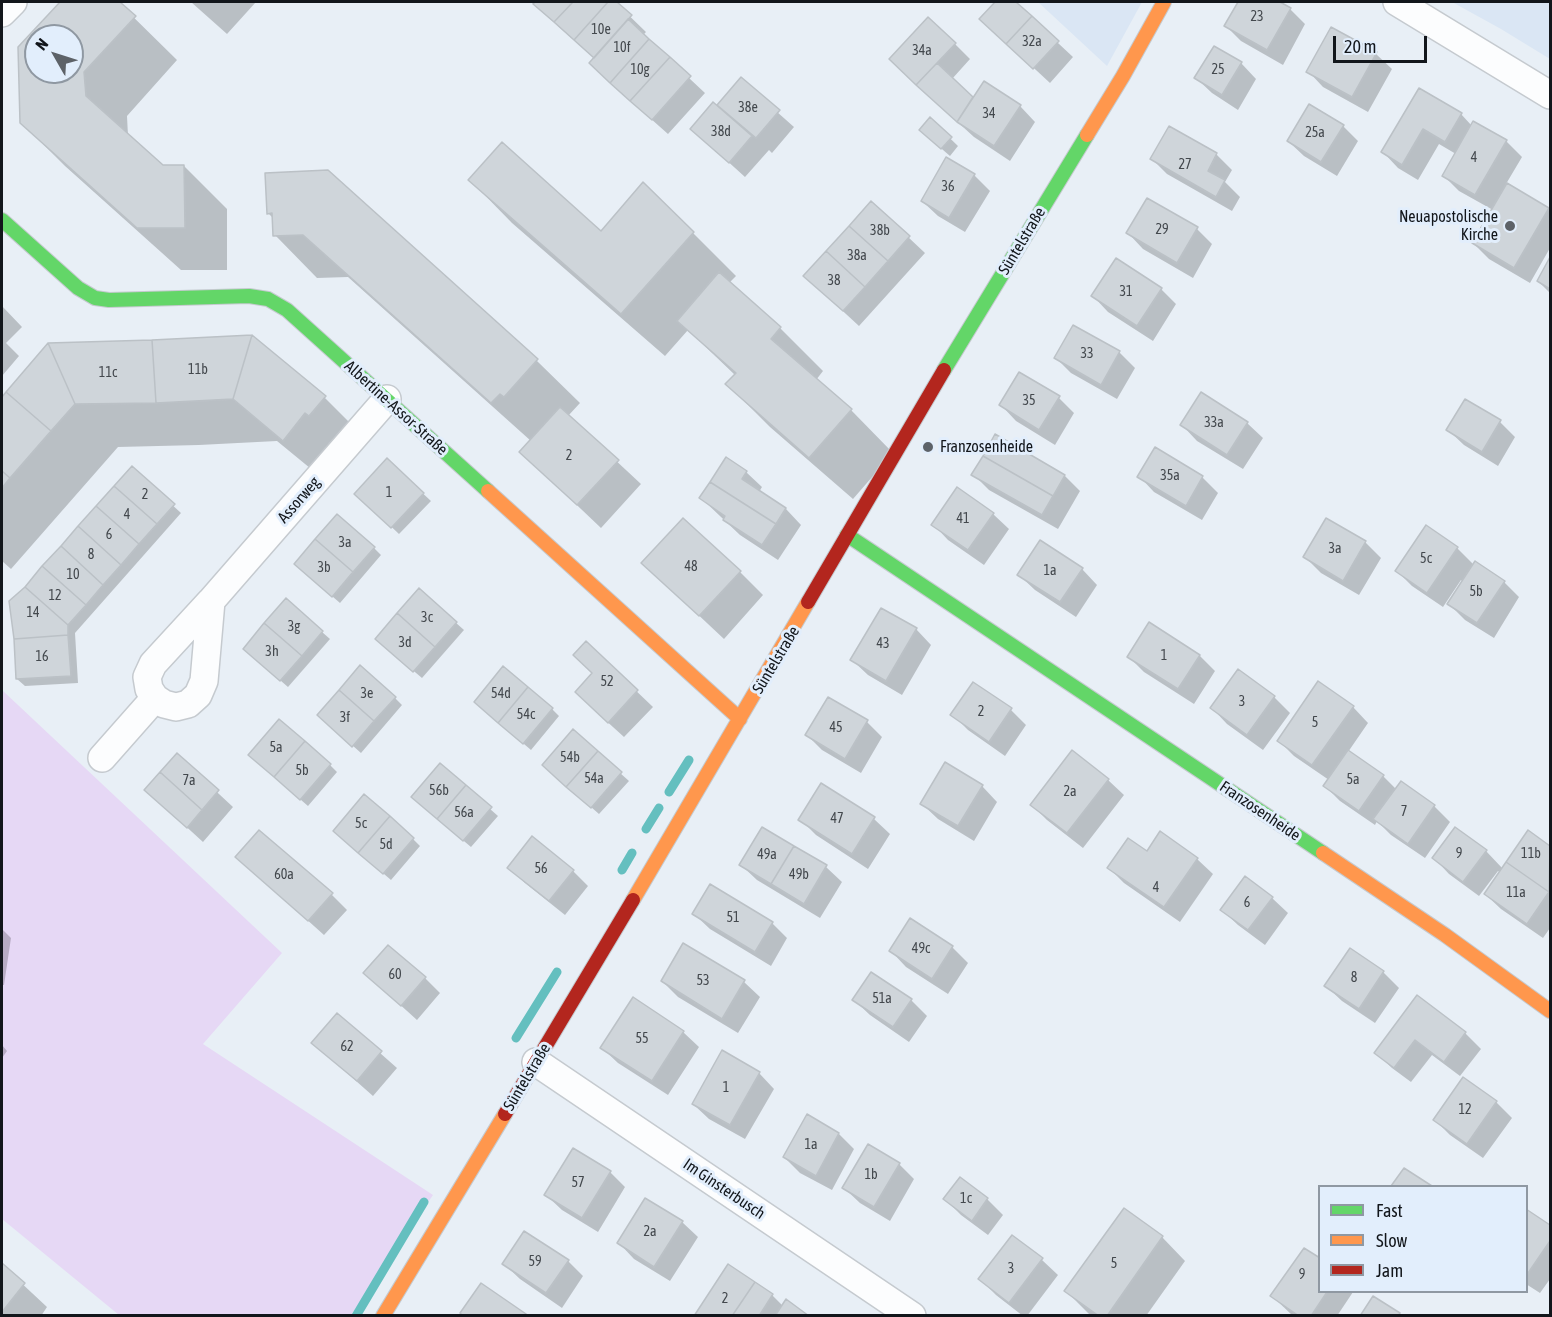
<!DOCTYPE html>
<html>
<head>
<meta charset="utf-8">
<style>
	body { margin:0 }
	#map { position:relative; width:1552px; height:1317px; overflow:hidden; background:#e8eff6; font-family:"Asap Condensed",sans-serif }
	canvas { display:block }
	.frame { position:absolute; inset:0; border:3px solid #12161b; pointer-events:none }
	.legend { position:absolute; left:1318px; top:1185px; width:210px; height:108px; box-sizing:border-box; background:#e2eefc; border:2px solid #8f98a2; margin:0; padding:8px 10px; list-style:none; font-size:18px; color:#12161b }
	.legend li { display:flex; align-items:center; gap:12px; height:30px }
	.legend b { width:30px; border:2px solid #8f98a2 }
	.north { position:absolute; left:24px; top:24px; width:60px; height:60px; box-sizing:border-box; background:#e2eefc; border:2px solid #8f98a2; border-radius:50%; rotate:309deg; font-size:16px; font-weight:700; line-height:24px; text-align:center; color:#12161b }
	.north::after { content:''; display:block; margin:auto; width:21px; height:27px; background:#5d6268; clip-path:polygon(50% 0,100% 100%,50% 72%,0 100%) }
	.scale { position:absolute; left:1333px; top:36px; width:94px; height:27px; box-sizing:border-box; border:3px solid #12161b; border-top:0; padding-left:8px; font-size:18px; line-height:21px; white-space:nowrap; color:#12161b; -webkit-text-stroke:4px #e2eefc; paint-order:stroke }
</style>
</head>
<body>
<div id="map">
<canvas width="1552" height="1317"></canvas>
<div class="frame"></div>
<ul class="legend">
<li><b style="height:8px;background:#63d668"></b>Fast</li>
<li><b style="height:8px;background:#ff974d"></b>Slow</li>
<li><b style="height:8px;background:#b3261e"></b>Jam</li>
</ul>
<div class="north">N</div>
<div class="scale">20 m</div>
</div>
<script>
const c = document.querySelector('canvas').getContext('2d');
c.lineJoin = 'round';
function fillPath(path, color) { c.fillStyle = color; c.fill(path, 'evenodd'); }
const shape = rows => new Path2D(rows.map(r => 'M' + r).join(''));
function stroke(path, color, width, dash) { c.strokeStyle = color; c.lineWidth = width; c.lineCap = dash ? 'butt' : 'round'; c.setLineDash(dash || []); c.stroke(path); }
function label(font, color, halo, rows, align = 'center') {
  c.font = font + ' "Asap Condensed",sans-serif'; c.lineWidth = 6; c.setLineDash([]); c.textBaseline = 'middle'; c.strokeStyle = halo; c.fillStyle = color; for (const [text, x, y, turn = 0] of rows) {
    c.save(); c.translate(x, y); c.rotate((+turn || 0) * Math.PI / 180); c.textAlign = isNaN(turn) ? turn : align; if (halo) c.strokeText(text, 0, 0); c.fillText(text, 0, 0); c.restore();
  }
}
fillPath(shape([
	[1038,2,1142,2,1107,66],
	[1452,2,1550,2,1550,59,1501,29]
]), '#dae6f4');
fillPath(shape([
	[2,690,282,953,203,1044,433,1195,351,1315,119,1315,2,1219]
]), '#e6d8f5');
fillPath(shape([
	[62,2,118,2,177,60,127,116,128,136,162,166,184,166,227,209,227,270,181,270,65,166,22,123,19,48],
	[36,36,72,36,72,72,36,72],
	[191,2,256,2,227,34],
	[531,2,615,2,646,32,643,35,705,93,668,134,606,79,595,59],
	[997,2,1014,2,1073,57,1050,83,981,19],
	[1240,2,1277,2,1290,9,1305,24,1283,65,1241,41,1226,26],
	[1331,29,1376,54,1392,69,1368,112,1323,87,1308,71],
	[955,44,970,59,952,79,973,99,1020,106,1035,122,1010,161,974,137,906,75],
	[1241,63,1256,79,1238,110,1212,93,1196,78],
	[741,80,794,127,772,153,769,150,745,177,692,129,717,107],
	[1419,90,1461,114,1472,126,1506,141,1522,157,1506,184,1550,211,1550,248,1530,283,1489,259,1473,243,1493,210,1459,191,1444,176,1456,154,1439,144,1418,180,1398,168,1383,152],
	[930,119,958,146,950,156,928,137],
	[1343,126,1358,141,1337,176,1304,156,1288,141],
	[1169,128,1217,155,1232,170,1225,182,1240,197,1232,211,1167,174,1152,159],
	[328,172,537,361,580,403,568,416,641,484,601,528,521,452,531,441,348,277,317,278,275,235,274,219,268,213],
	[974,175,990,191,965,232,938,216,922,201],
	[470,180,601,233,693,233,736,276,729,283,780,328,823,371,816,380,851,410,893,453,853,499,770,427,727,384,735,375,688,330,665,356,512,223],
	[872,203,925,253,859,326,821,291],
	[1197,229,1212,244,1193,278,1143,249,1128,233],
	[1550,260,1550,293,1538,281],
	[1161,289,1176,304,1153,341,1108,312,1093,296],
	[2,306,22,327,6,343,19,356,2,376],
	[49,345,325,398,367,440,327,482,277,441,199,445,118,447,11,569,2,561,2,399],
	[1119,352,1135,368,1117,399,1071,373,1056,358],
	[1059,398,1074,413,1055,445,1016,421,1001,405],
	[1500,422,1515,437,1498,466,1464,445,1448,430],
	[1247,423,1263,438,1243,469,1197,441,1182,425],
	[995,436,1065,476,1080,491,1058,529,989,490,973,474],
	[1155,449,1202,477,1218,493,1202,520,1154,492,1139,476],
	[387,460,431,501,399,534,364,501],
	[132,468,181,513,75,633,78,683,25,686,17,679,11,602],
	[746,472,762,487,759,492,786,509,801,525,778,560,740,535,701,498],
	[993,514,1009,529,984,565,948,540,933,524],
	[1327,520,1365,542,1381,558,1359,595,1321,573,1305,557],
	[374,548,381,555,340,603,303,571],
	[1457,548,1474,565,1504,582,1519,597,1494,638,1465,620,1449,604,1463,582,1461,580,1443,607,1412,586,1397,571],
	[643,563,740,572,763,595,724,639],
	[1082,569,1097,585,1076,617,1035,590,1019,575],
	[419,590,464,630,422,678,384,646],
	[916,629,931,645,902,695,868,675,852,660],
	[322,632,330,639,288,687,252,656],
	[586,643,653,707,624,737,592,708,594,674],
	[1200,656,1215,671,1194,704,1144,672,1129,657],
	[1274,697,1290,713,1263,750,1227,724,1212,708],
	[395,698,402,705,361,753,326,722],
	[1353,707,1368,723,1348,752,1383,776,1396,789,1401,783,1434,806,1450,822,1425,858,1391,835,1377,821,1375,825,1340,801,1325,786,1329,780,1294,756,1278,740],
	[483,709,552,709,559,716,531,750],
	[1011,710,1026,725,1005,756,968,730,952,714],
	[867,722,882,737,861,773,822,750,807,735],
	[573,731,629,781,599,814,551,772],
	[177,755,233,807,203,842,146,790],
	[257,762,330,765,337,772,308,806],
	[440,765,498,816,471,847,421,805],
	[1108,780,1124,795,1083,848,1047,820,1032,805],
	[822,786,874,819,890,834,868,869,816,835,800,819],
	[982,786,997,802,974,841,938,819,922,804],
	[1528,832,1550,848,1550,928,1543,938,1501,909,1485,894,1500,872,1498,871,1479,896,1449,874,1434,858,1486,851,1503,869],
	[1161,833,1197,859,1213,874,1180,922,1124,883,1109,868,1147,853],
	[342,838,413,839,420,846,391,880],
	[237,857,331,894,347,910,324,935],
	[741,865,826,867,842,882,820,918,757,880],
	[509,868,573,871,588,886,565,915,525,883],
	[1272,898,1288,913,1265,945,1238,925,1222,910],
	[694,914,772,923,787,938,771,966,710,929],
	[911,920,952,947,968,963,948,994,906,967,891,951],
	[2,929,11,938,4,985,2,985],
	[684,945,744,982,760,997,738,1033,678,997,662,981],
	[1383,972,1399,988,1375,1023,1342,1001,1326,986],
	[365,973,425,978,440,993,417,1020],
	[1418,998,1465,1033,1481,1049,1460,1076,1432,1055,1411,1082,1392,1068,1376,1053],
	[854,1000,911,1000,927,1016,909,1042,870,1015],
	[337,1015,397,1068,373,1096,313,1043],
	[683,1032,699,1047,668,1095,618,1063,602,1048],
	[2,1045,7,1051,2,1058],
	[759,1073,774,1089,745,1139,709,1119,693,1104],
	[1496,1102,1512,1118,1483,1158,1450,1135,1435,1120],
	[807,1116,839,1134,854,1149,832,1190,800,1173,784,1157],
	[899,1164,914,1179,890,1221,860,1203,844,1188],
	[610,1172,625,1187,598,1232,562,1210,546,1195],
	[945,1199,987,1199,1003,1215,988,1235,961,1215],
	[1124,1210,1162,1237,1185,1261,1146,1316,1091,1316,1066,1291],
	[1526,1211,1550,1227,1550,1279,1540,1293,1526,1284],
	[682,1222,698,1237,670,1281,634,1259,619,1243],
	[1013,1237,1042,1260,1058,1275,1027,1316,1023,1316,996,1295,980,1279],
	[568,1261,583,1276,562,1308,520,1279,504,1264],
	[2,1265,47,1307,41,1316,2,1316],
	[1320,1292,1353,1292,1337,1316,1293,1316,1272,1296],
	[772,1295,783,1306,806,1316,696,1316]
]), '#0003');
stroke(shape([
	[669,792,689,760],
	[646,829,659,808],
	[622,870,632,853],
	[516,1038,557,972],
	[356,1316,424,1202]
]), '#64bfbf', 9);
const building = shape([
	[60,2,120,2,136,16,84,72,86,96,163,165,184,165,185,228,137,228,20,123,18,47,60,2],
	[36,36,72,36,72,72,36,72,36,36],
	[535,2,573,2,554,22,533,4,535,2],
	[573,2,608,2,574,40,554,22,573,2],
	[608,2,617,2,632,15,594,58,574,40,608,2],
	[995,2,1016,2,1032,16,1006,44,979,19,995,2],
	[1238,2,1280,2,1291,8,1267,50,1224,26,1238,2],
	[1032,16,1059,41,1033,69,1006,44,1032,16],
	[928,17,956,43,916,85,889,59,928,17],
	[628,19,649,39,610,83,589,63,628,19],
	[1331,27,1377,52,1352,97,1306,72,1331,27],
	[649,39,670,57,630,101,610,83,649,39],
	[1214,46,1242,62,1222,95,1194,78,1214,46],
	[670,57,691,76,652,120,630,101,670,57],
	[937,63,973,97,957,122,916,85,937,63],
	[741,77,780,110,756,138,717,105,741,77],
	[984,81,1021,105,994,146,957,122,984,81],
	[1419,88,1462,113,1445,142,1423,129,1402,165,1381,152,1419,88],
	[713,102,752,136,729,163,690,129,713,102],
	[1309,104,1344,125,1321,162,1287,141,1309,104],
	[930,117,952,137,941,149,919,130,930,117],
	[1473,121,1507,140,1475,195,1442,176,1473,121],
	[1169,126,1217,153,1208,171,1225,180,1216,197,1150,159,1169,126],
	[502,142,601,231,643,182,694,232,621,314,468,180,502,142],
	[946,157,975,174,949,218,921,201,946,157],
	[328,170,538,359,504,397,500,394,491,403,303,235,273,236,272,213,267,214,265,173,328,170],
	[1507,183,1549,208,1514,268,1472,243,1507,183],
	[1147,198,1198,227,1177,263,1126,233,1147,198],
	[871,201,910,236,888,261,849,226,871,201],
	[849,226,888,261,865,287,826,251,849,226],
	[826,251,865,287,843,311,803,276,826,251],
	[1550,257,1550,289,1537,281,1550,257],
	[1116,258,1162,288,1137,326,1091,296,1116,258],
	[719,272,781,327,771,339,852,409,809,458,725,384,736,373,677,321,719,272],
	[1073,325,1120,351,1101,385,1054,358,1073,325],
	[252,335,326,396,309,416,305,413,283,441,233,399,252,335],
	[252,335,233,399,156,403,152,340,252,335],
	[152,340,156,403,75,404,48,343,152,340],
	[48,343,75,404,51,431,6,392,48,343],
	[1019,372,1060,396,1039,430,999,405,1019,372],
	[6,392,51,431,10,478,2,471,2,397,6,392],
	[1201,392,1248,422,1227,455,1180,425,1201,392],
	[1465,399,1501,420,1482,452,1446,430,1465,399],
	[560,407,619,460,577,505,519,452,560,407],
	[995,434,1065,475,1053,496,983,456,995,434],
	[1155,447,1203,476,1186,506,1137,477,1155,447],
	[983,456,1053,496,1042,515,971,475,983,456],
	[726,457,747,471,742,479,786,508,776,524,710,482,726,457],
	[387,458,424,493,391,528,354,494,387,458],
	[132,466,175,504,157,524,114,486,132,466],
	[2,471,10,478,2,488,2,471],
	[710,482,776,524,762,545,723,520,725,516,699,498,710,482],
	[114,486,157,524,139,544,96,506,114,486],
	[957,487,994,513,968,550,931,525,957,487],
	[96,506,139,544,121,565,78,526,96,506],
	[337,514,375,547,353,572,315,539,337,514],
	[683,518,741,571,699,616,641,563,683,518],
	[1326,518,1366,541,1343,581,1303,557,1326,518],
	[1426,525,1458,547,1427,593,1395,571,1426,525],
	[78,526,121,565,103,585,61,546,78,526],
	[315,539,353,572,332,597,294,564,315,539],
	[1040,540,1083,568,1060,602,1017,575,1040,540],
	[61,546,103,585,86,605,42,566,61,546],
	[1475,561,1505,581,1477,623,1447,604,1475,561],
	[42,566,86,605,68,625,25,587,42,566],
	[25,587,68,625,68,635,14,639,9,601,25,587],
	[419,588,457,622,435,647,397,613,419,588],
	[286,598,323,631,302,656,264,623,286,598],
	[881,608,917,628,886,681,850,660,881,608],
	[397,613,435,647,413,672,375,639,397,613],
	[1149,622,1200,655,1178,689,1127,657,1149,622],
	[264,623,302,656,280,681,243,649,264,623],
	[68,635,71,676,16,679,14,639,68,635],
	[586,641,638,690,608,723,575,692,592,673,573,655,586,641],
	[360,665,396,697,374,721,339,690,360,665],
	[503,666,528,687,498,723,474,702,503,666],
	[1238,669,1275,696,1247,735,1210,708,1238,669],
	[1318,681,1354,706,1312,765,1277,741,1318,681],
	[973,682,1012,708,989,742,950,715,973,682],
	[528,687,553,708,523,744,498,723,528,687],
	[339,690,374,721,352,747,317,715,339,690],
	[828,697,868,720,845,759,805,735,828,697],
	[279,719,305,741,274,777,248,755,279,719],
	[573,729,598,751,566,787,542,765,573,729],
	[305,741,331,764,300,800,274,777,305,741],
	[1072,750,1109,779,1067,833,1030,805,1072,750],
	[1348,750,1384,775,1359,811,1323,786,1348,750],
	[598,751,622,772,591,808,566,787,598,751],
	[177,753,219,790,202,810,160,772,177,753],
	[945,762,983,785,958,826,920,804,945,762],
	[440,763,466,785,437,819,411,797,440,763],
	[160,772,202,810,187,828,144,790,160,772],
	[1401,781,1435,805,1408,844,1373,819,1401,781],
	[821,783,875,817,852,854,798,820,821,783],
	[466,785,492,807,463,841,437,819,466,785],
	[364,794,390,816,358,853,333,831,364,794],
	[390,816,414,838,383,874,358,853,390,816],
	[762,827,794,846,771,884,739,865,762,827],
	[1455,827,1487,850,1463,882,1432,858,1455,827],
	[259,830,333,893,308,921,235,857,259,830],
	[1528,830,1550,846,1549,892,1506,862,1528,830],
	[1160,831,1198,858,1164,907,1107,868,1128,838,1147,851,1160,831],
	[532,836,574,870,549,901,507,868,532,836],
	[794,846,827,865,804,904,771,884,794,846],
	[1506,862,1549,892,1527,924,1484,894,1506,862],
	[1245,876,1273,897,1248,930,1220,910,1245,876],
	[710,884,773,922,755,952,692,914,710,884],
	[910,918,953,946,932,979,889,951,910,918],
	[683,943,745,980,722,1019,661,981,683,943],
	[388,945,426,977,401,1006,363,973,388,945],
	[1350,948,1384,971,1359,1009,1324,986,1350,948],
	[871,972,912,999,893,1027,852,1000,871,972],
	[1417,995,1466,1032,1444,1062,1415,1040,1394,1068,1374,1053,1417,995],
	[633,997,684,1031,652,1081,600,1048,633,997],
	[337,1013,382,1051,357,1081,311,1043,337,1013],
	[722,1050,760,1072,730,1125,692,1104,722,1050],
	[1463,1077,1497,1101,1467,1144,1433,1120,1463,1077],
	[807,1114,839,1133,816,1176,783,1157,807,1114],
	[868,1144,900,1163,874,1207,842,1188,868,1144],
	[573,1148,611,1171,582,1218,544,1195,573,1148],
	[1404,1168,1432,1186,1391,1186,1404,1168],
	[960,1177,988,1198,972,1221,943,1199,960,1177],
	[645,1198,683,1221,654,1267,617,1243,645,1198],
	[1124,1208,1163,1236,1107,1316,1099,1316,1064,1291,1124,1208],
	[1526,1209,1550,1225,1550,1241,1526,1276,1526,1209],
	[524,1231,569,1260,546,1293,502,1264,524,1231],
	[1012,1235,1043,1258,1009,1303,978,1279,1012,1235],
	[1304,1248,1320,1258,1320,1292,1327,1292,1311,1316,1299,1316,1270,1296,1304,1248],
	[2,1263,25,1283,2,1312,2,1263],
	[728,1264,755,1282,732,1316,694,1316,728,1264],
	[755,1282,773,1294,759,1316,732,1316,755,1282],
	[481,1283,529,1316,463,1316,460,1313,481,1283],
	[1373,1296,1400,1313,1398,1316,1360,1316,1373,1296],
	[786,1299,809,1316,775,1316,786,1299]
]);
fillPath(building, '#cfd5da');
stroke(building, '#bbc1c6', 1.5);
const street = shape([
	[1397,2,1550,95],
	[2,13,13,2],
	[211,601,204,681,198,695,188,704,176,707,164,704,155,698,149,689,147,677,153,664,211,601,387,399],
	[102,758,155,698],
	[536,1062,912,1316]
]);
const fast = shape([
	[2,220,78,288,95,298,109,300,249,296,268,299,287,310,488,491],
	[944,370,1087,135],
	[847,535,1323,853]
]);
const slow = shape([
	[1087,135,1123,76,1164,2],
	[488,491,740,719],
	[1323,853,1445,935,1550,1011],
	[633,900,808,602],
	[383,1316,505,1114]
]);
const jam = shape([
	[808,602,944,370],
	[505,1114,633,900]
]);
stroke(street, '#c5cacf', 30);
stroke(fast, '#c5cacf', 16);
stroke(slow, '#c5cacf', 16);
stroke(jam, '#c5cacf', 16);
stroke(street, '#fcfdfe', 27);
stroke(fast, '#63d668', 14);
stroke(slow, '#ff974d', 14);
stroke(jam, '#b3261e', 14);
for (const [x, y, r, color] of [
	[1510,226,6,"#5d6268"],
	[928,447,6,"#5d6268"]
]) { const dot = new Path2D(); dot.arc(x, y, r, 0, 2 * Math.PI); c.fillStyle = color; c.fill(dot); stroke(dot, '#e2eefc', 2); }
label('14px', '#43484d', null, [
	["23",1257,17],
	["10e",601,30],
	["32a",1032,42],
	["10f",622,48],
	["34a",922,51],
	["10g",640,70],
	["25",1218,70],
	["38e",748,108],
	["34",989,114],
	["38d",721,132],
	["25a",1315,133],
	["4",1474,158],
	["27",1185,165],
	["36",948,187],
	["29",1162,230],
	["38b",880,231],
	["38a",857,256],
	["38",834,281],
	["31",1126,292],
	["33",1087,354],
	["11b",198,370],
	["11c",108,373],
	["35",1029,401],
	["33a",1214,423],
	["2",569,456],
	["35a",1170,476],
	["1",389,493],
	["2",145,495],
	["4",127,515],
	["41",963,519],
	["6",109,535],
	["3a",345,543],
	["3a",1335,549],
	["8",91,555],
	["5c",1426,559],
	["48",691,567],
	["3b",324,568],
	["1a",1050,571],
	["10",73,575],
	["5b",1476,592],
	["12",55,596],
	["14",33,613],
	["3c",427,618],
	["3g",294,627],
	["3d",405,643],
	["43",883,644],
	["3h",272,652],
	["1",1164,656],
	["16",42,657],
	["52",607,682],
	["3e",367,694],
	["54d",501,694],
	["3",1242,702],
	["2",981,712],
	["54c",526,715],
	["3f",345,718],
	["5",1315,723],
	["45",836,728],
	["5a",276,748],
	["54b",570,758],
	["5b",302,771],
	["54a",594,779],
	["5a",1353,780],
	["7a",189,781],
	["56b",439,791],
	["2a",1070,792],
	["7",1404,812],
	["56a",464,813],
	["47",837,819],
	["5c",361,824],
	["5d",386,845],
	["9",1459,854],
	["11b",1531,854],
	["49a",767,855],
	["56",541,869],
	["60a",284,875],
	["49b",799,875],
	["4",1156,888],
	["11a",1516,893],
	["6",1247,903],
	["51",733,918],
	["49c",921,949],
	["60",395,975],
	["8",1354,978],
	["53",703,981],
	["51a",882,999],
	["55",642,1039],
	["62",347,1047],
	["1",726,1088],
	["12",1465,1110],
	["1a",811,1145],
	["1b",871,1175],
	["57",578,1183],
	["1c",966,1199],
	["2a",650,1232],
	["59",535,1262],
	["5",1114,1264],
	["3",1011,1269],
	["9",1302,1275],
	["2",725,1299]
]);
label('16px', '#12161b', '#e2eefc', [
	["Neuapostolische",1498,217],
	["Kirche",1498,235],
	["Franzosenheide",940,447,"left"]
], 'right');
label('16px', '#12161b', '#e2eefc', [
	["Süntelstraße",1022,241,-59],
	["Albertine-Assor-Straße",396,408,42],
	["Assorweg",299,500,-49],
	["Süntelstraße",776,660,-59],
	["Franzosenheide",1260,811,34],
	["Süntelstraße",527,1077,-59],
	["Im Ginsterbusch",724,1189,34]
]);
</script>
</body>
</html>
